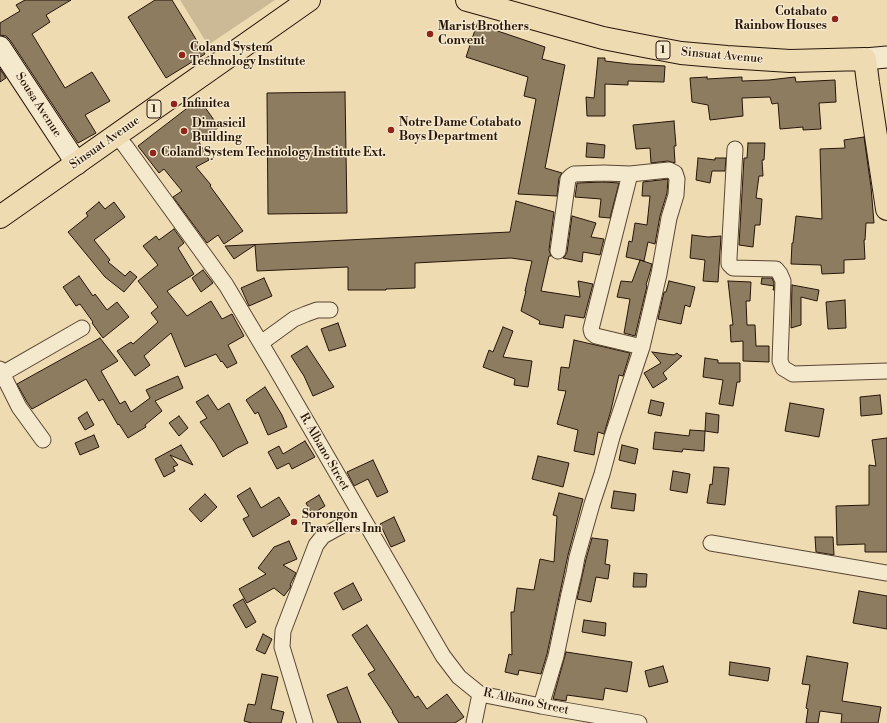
<!DOCTYPE html>
<html>
<head>
<meta charset="utf-8">
<style>
	body { margin:0 }
	canvas { display:block; background:#eedbb2 }
</style>
</head>
<body>
<canvas width="887" height="723"></canvas>
<script>
const c = document.querySelector('canvas').getContext('2d');
c.lineJoin = 'round';
function fillPath(path, color) { c.fillStyle = color; c.fill(path, 'evenodd'); }
const shape = rows => new Path2D(rows.map(r => 'M' + r).join(''));
function stroke(path, color, width, dash) { c.strokeStyle = color; c.lineWidth = width; c.lineCap = dash ? 'butt' : 'round'; c.setLineDash(dash || []); c.stroke(path); }
function label(font, color, halo, rows, align = 'center') {
  c.font = font + ' "Libre Bodoni",serif'; c.lineWidth = 3; c.setLineDash([]); c.textBaseline = 'middle'; c.strokeStyle = halo; c.fillStyle = color; for (const [text, x, y, turn = 0] of rows) {
    c.save(); c.translate(x, y); c.rotate((+turn || 0) * Math.PI / 180); c.textAlign = isNaN(turn) ? turn : align; if (halo) c.strokeText(text, 0, 0); c.fillText(text, 0, 0); c.restore();
  }
}
fillPath(shape([
	[180,0,275,0,208,45]
]), '#ccb995');
const building = shape([
	[25,0,71,0,46,15,50,22,32,34,65,88,92,72,110,101,85,115,96,133,78,143,10,40,6,36,0,35,0,23,20,11,16,5,25,0],
	[155,0,172,0,205,54,166,78,128,17,155,0],
	[477,24,545,47,542,59,565,65,545,168,562,173,559,178,557,196,518,194,536,99,524,96,528,77,466,57,477,24],
	[598,58,605,58,605,61,630,64,665,66,664,82,628,81,628,85,605,84,605,116,587,116,586,97,594,98,598,58],
	[0,69,6,78,0,82,0,69],
	[707,77,707,79,742,77,742,81,769,80,795,77,796,82,835,80,836,102,819,103,821,129,803,130,803,127,780,129,778,103,772,104,770,97,742,98,743,116,710,120,708,105,692,102,690,78,707,77],
	[345,92,347,213,268,214,267,93,345,92],
	[199,99,219,127,199,142,209,160,196,167,211,185,210,186,243,231,224,244,218,235,207,243,173,197,182,191,164,169,159,173,138,146,199,99],
	[674,121,676,146,674,146,675,163,668,161,651,163,650,148,636,149,633,125,674,121],
	[864,137,871,187,874,223,866,223,865,240,864,240,865,259,844,260,844,273,822,274,821,265,791,264,792,243,793,243,796,216,822,219,820,149,845,148,844,140,864,137],
	[587,143,605,145,604,158,586,157,587,143],
	[748,143,765,143,764,160,762,160,763,176,759,176,756,198,762,199,760,225,755,225,753,247,739,245,744,158,747,158,748,143],
	[698,158,715,160,715,158,726,158,725,171,712,171,710,183,696,180,698,158],
	[668,179,667,193,660,216,655,244,648,242,644,261,626,257,629,241,632,242,635,223,647,225,650,196,642,196,643,182,668,179],
	[604,182,619,183,610,218,599,217,601,199,575,197,577,183,604,182],
	[516,201,554,212,549,250,551,256,549,256,541,291,580,297,578,281,593,284,584,318,565,315,563,328,539,324,540,321,521,311,526,291,525,291,532,261,511,258,415,263,415,288,386,289,386,290,348,290,348,267,257,271,255,245,234,259,225,246,510,232,516,201],
	[99,202,105,209,114,202,125,217,94,240,110,260,108,262,125,276,130,271,137,277,124,292,105,277,68,232,88,216,86,213,99,202],
	[572,216,596,223,591,237,604,239,600,255,583,252,582,262,563,258,565,256,567,252,572,216],
	[174,229,184,243,178,248,194,274,167,291,187,316,211,301,222,319,232,314,244,336,228,345,237,363,227,368,222,361,221,362,216,354,185,367,171,333,144,356,150,365,135,376,117,351,131,342,133,344,158,322,151,313,158,307,138,281,158,265,143,246,156,236,159,240,174,229],
	[692,235,708,237,721,236,718,282,703,281,705,260,690,258,692,235],
	[640,260,652,264,650,272,646,285,647,286,635,336,624,333,630,299,617,297,621,281,632,282,640,260],
	[203,270,213,283,201,292,192,278,203,270],
	[79,276,93,296,95,294,107,310,117,302,129,317,103,338,92,323,93,322,80,304,76,306,63,287,79,276],
	[264,278,272,296,249,306,241,288,264,278],
	[762,278,772,278,774,283,774,290,773,290,774,286,761,284,762,278],
	[669,281,695,287,690,307,685,305,681,324,658,319,664,292,666,292,669,281],
	[728,281,751,282,750,301,746,301,747,325,755,325,756,346,769,346,769,362,743,361,743,341,731,342,730,325,733,325,728,281],
	[792,285,819,290,817,301,801,297,801,325,791,328,792,285],
	[845,300,846,328,828,329,826,302,845,300],
	[338,323,346,346,329,351,321,329,338,323],
	[503,327,513,331,503,357,532,361,528,387,514,385,515,379,483,367,489,350,493,352,503,327],
	[100,338,118,361,101,371,120,404,125,401,131,412,150,398,146,390,178,376,183,388,155,401,162,411,145,425,146,427,128,438,119,424,118,425,103,399,99,401,86,379,32,409,27,402,17,384,100,338],
	[574,340,630,353,623,376,619,375,611,410,604,434,598,432,594,455,574,451,578,430,557,424,566,391,558,390,561,367,569,368,574,340],
	[307,346,334,387,313,396,304,376,291,356,307,346],
	[652,352,674,355,677,353,679,355,682,356,663,373,667,379,653,388,644,373,661,363,652,352],
	[705,358,718,360,718,363,740,363,740,382,737,382,733,406,719,404,723,380,703,377,705,358],
	[265,387,282,415,287,427,268,435,258,412,255,414,246,400,265,387],
	[208,395,218,410,229,403,248,443,237,448,223,457,215,443,200,422,207,418,196,402,208,395],
	[880,395,882,414,861,416,860,397,880,395],
	[651,400,664,403,661,416,648,413,651,400],
	[790,403,824,409,819,437,785,431,790,403],
	[87,412,94,425,85,430,78,418,87,412],
	[706,413,719,415,718,433,705,431,706,413],
	[179,416,188,428,179,436,169,423,179,416],
	[690,430,705,431,704,451,683,449,682,452,653,449,655,432,689,436,690,430],
	[94,435,99,447,80,455,75,443,94,435],
	[887,438,887,552,865,552,865,544,837,545,836,506,869,505,869,465,876,466,872,440,887,438],
	[305,441,315,457,292,469,289,463,277,469,268,452,279,446,283,454,305,441],
	[181,445,193,465,170,455,178,465,173,467,175,471,164,477,155,459,181,445],
	[622,445,638,449,635,464,619,460,622,445],
	[538,456,569,463,563,487,532,479,538,456],
	[373,460,388,492,377,497,368,479,354,486,347,472,373,460],
	[714,467,729,468,725,505,707,503,710,484,712,485,714,467],
	[673,471,690,474,687,493,670,490,673,471],
	[250,488,261,508,279,497,290,515,253,537,243,519,249,516,237,496,250,488],
	[614,491,636,494,634,511,611,508,614,491],
	[559,493,583,499,568,555,547,654,541,674,519,670,518,675,505,672,509,654,512,655,511,612,514,612,517,588,534,590,540,559,554,562,557,516,553,515,559,493],
	[205,494,217,507,201,522,189,509,205,494],
	[319,495,325,506,312,514,306,503,319,495],
	[394,517,405,541,391,547,380,524,394,517],
	[815,537,833,537,834,555,816,552,815,537],
	[592,538,608,540,605,564,610,565,608,579,596,577,591,602,577,599,586,559,592,538],
	[289,541,297,559,283,565,296,573,290,585,291,586,290,588,284,596,274,588,247,603,239,589,266,574,258,568,274,547,289,541],
	[634,573,647,574,646,587,633,587,634,573],
	[353,583,362,600,343,610,334,593,353,583],
	[859,591,887,596,887,629,853,623,859,591],
	[243,599,256,622,246,628,233,605,243,599],
	[584,620,606,623,605,636,582,632,584,620],
	[367,625,415,698,418,696,427,709,447,694,464,717,455,723,399,723,392,712,393,712,368,674,375,670,352,635,367,625],
	[263,634,272,639,265,654,256,650,263,634],
	[566,652,632,662,627,692,605,688,603,700,567,695,566,701,553,699,566,652],
	[807,656,848,663,842,701,881,707,878,723,841,723,842,714,820,711,818,723,806,723,808,709,806,708,810,685,802,684,807,656],
	[730,662,770,668,768,681,729,675,730,662],
	[663,666,668,682,649,687,645,671,663,666],
	[262,674,278,677,271,709,284,712,281,723,252,723,244,721,248,704,255,705,262,674],
	[347,687,361,723,338,723,327,695,347,687]
]);
fillPath(building, '#8e7c61');
stroke(building, '#271509', 1);
const street = shape([
	[116,135,126,147,226,285,275,367,443,656,459,677,480,694,541,706,639,723],
	[735,149,729,258,729,264,733,268,776,269,780,274,783,281,780,361,783,368,793,374,887,371],
	[630,174,591,329,592,333,596,336,642,347],
	[261,343,294,319,306,314,317,310,330,310],
	[0,369,19,407,43,440],
	[2,374,82,328],
	[711,543,887,573],
	[541,706,556,656,569,594,574,573,577,557,592,504,602,474,612,437,642,347,659,274,669,218,676,195,677,179,675,173,669,170,630,174,604,173,574,174,571,176,568,179,558,251],
	[305,723,282,647,283,631,316,545,323,536,361,515],
	[474,723,480,694]
]);
const secondary = shape([
	[0,47,77,164],
	[865,59,887,57]
]);
const primary = shape([
	[467,0,603,38,644,46,681,53,727,57,790,61,865,59,868,83,887,209],
	[0,217,309,0]
]);
stroke(street, '#594633', 17);
stroke(secondary, '#271509', 23);
stroke(primary, '#271509', 24);
stroke(street, '#f4e8cd', 15);
stroke(secondary, '#f4e8cd', 21);
stroke(primary, '#eedbb2', 22);
for (const [x, y, r, color] of [
	[835,19,4,"#8f2418"],
	[430,34,4,"#8f2418"],
	[182,55,4,"#8f2418"],
	[174,104,4,"#8f2418"],
	[391,130,4,"#8f2418"],
	[184,131,4,"#8f2418"],
	[153,153,4,"#8f2418"],
	[294,522,4,"#8f2418"]
]) { const dot = new Path2D(); dot.arc(x, y, r, 0, 2 * Math.PI); c.fillStyle = color; c.fill(dot); stroke(dot, '#f4e8cd', 1.5); }
for (const [x, y, w] of [
	[663,50,14],
	[154,109,14]
]) { const box = new Path2D(); box.roundRect(x - w / 2, y - 9, w, 18, 3); c.fillStyle = '#f4e8cd'; c.fill(box); stroke(box, '#271509', 1); }
label('bold 11px', '#271509', null, [
	["1",663,50],
	["1",154,109]
]);
label('bold 12px', '#271509', '#f4e8cd', [
	["Cotabato",827,12,"right"],
	["Rainbow Houses",827,26,"right"],
	["Marist Brothers",438,27],
	["Convent",438,41],
	["Coland System",190,48],
	["Technology Institute",190,62],
	["Infinitea",182,104],
	["Notre Dame Cotabato",399,123],
	["Boys Department",399,137],
	["Dimasicil",192,124],
	["Building",192,138],
	["Coland System Technology Institute Ext.",161,153],
	["Sorongon",302,515],
	["Travellers Inn",302,529]
], 'left');
label('12px', '#271509', '#f4e8cd', [
	["Sinsuat Avenue",722,56,5],
	["Sousa Avenue",38,105,57],
	["Sinsuat Avenue",105,143,-35],
	["R. Albano Street",324,452,60],
	["R. Albano Street",526,702,12]
]);
</script>
</body>
</html>
